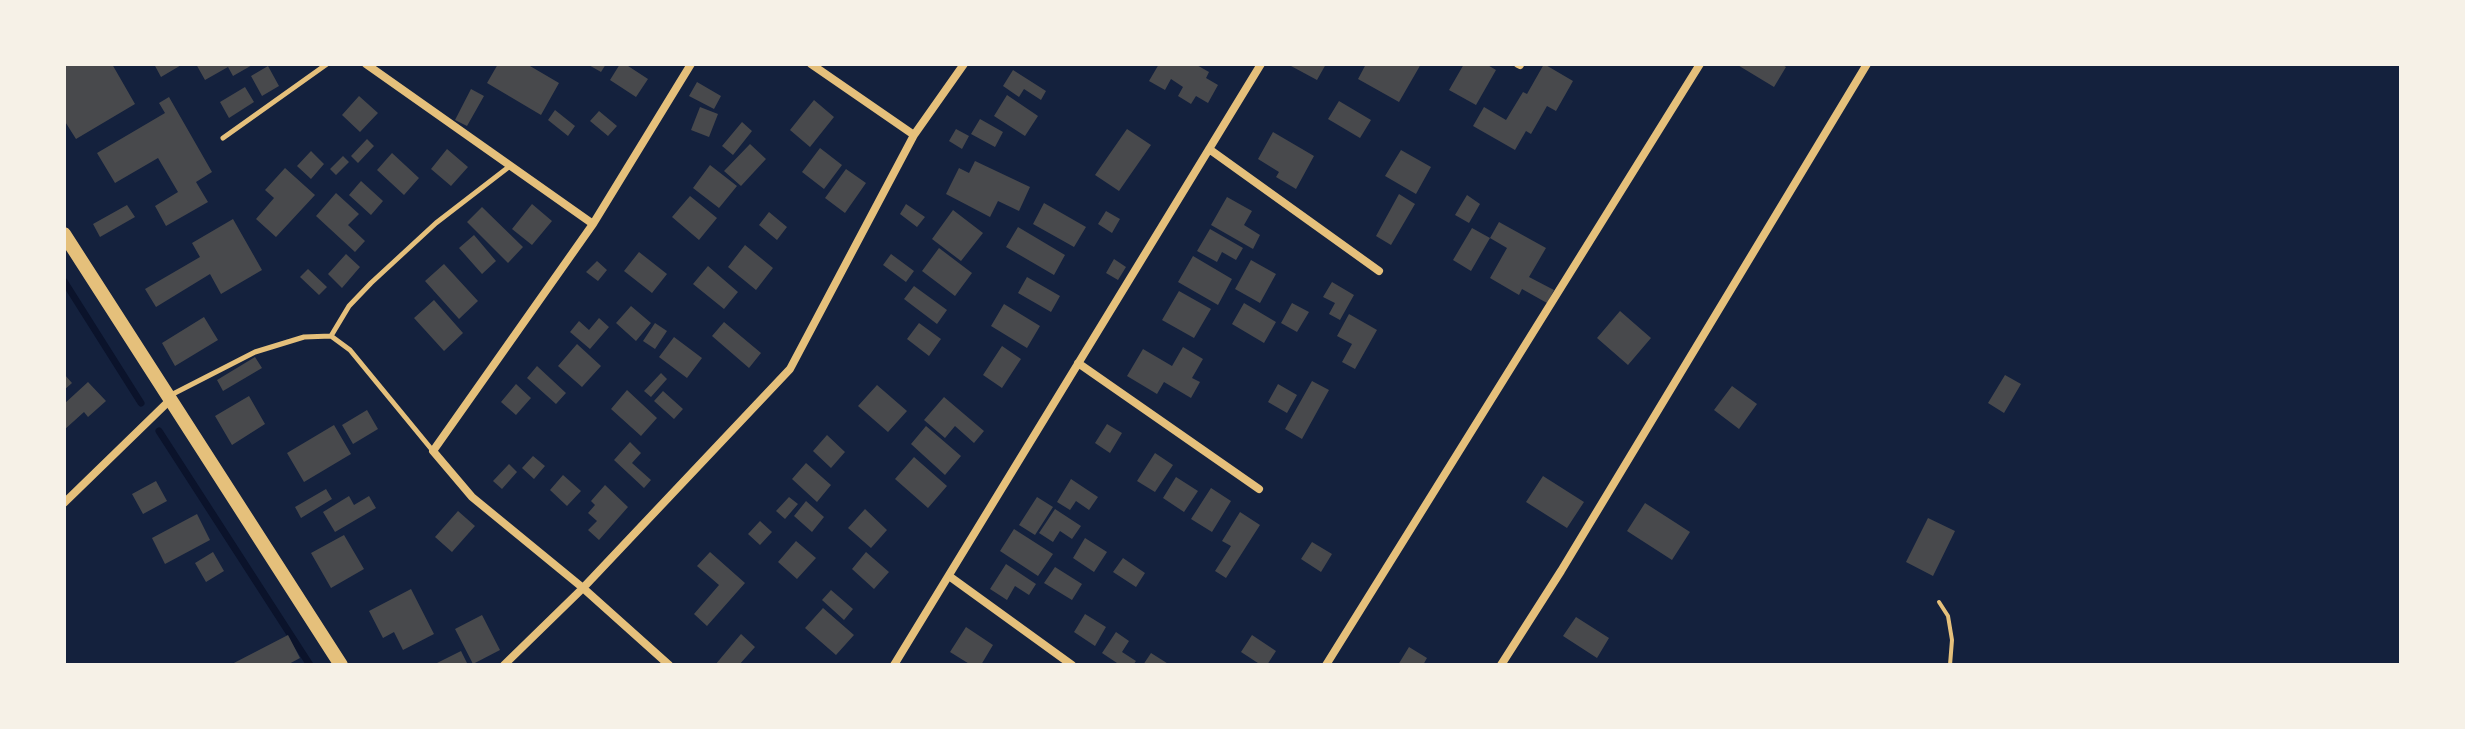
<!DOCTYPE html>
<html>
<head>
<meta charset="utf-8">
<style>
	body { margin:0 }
	#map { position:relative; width:2465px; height:729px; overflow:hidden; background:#14213d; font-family:"DejaVu Sans",sans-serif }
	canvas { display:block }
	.frame { position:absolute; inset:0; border:66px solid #f6f1e7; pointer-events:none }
</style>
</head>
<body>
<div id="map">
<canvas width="2465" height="729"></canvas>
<div class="frame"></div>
</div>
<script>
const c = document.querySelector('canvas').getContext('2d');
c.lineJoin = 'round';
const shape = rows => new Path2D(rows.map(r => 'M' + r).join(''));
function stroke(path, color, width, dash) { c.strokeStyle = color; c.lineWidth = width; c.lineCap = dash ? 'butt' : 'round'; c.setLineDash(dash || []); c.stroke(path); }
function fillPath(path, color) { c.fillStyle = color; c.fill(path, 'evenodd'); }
stroke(shape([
	[64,281,141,403],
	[159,431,310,665]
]), '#0b132b', 7);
fillPath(shape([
	[64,64,112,64,135,104,76,139,64,120],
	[154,64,183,64,161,77],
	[196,64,254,64,233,76,228,67,205,80],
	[498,64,531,64,530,66,559,83,541,115,487,83],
	[587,64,606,64,601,72],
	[620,64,625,64,648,79,636,97,610,80],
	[1159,64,1195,64,1209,72,1206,78,1218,85,1208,103,1196,96,1191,104,1178,96,1183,87,1171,79,1165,90,1149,81],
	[1292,64,1326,64,1317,80,1291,66],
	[1366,64,1421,64,1399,102,1358,79],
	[1464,64,1486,64,1496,70,1476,105,1449,90],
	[1544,64,1573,81,1556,111,1547,106,1531,134,1526,131,1515,150,1473,126,1484,107,1506,120,1523,92,1527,94],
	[1736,64,1781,64,1786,67,1774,87],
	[268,66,279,86,262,96,251,76],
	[1013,70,1046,91,1041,100,1024,89,1019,97,1003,86],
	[697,82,721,96,714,109,689,96],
	[245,87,254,102,229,118,220,102],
	[471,89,484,96,467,126,455,120],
	[1007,95,1038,116,1025,136,994,116],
	[359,96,378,113,360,132,342,115],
	[169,97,212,172,196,182,208,202,166,226,155,206,178,192,158,158,115,183,97,153,165,113,159,103],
	[814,100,834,117,810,147,790,130],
	[1339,101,1371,120,1360,138,1328,119],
	[700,107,718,114,709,137,691,130],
	[555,110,575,126,568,136,548,120],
	[599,111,617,126,608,136,590,121],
	[980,119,1003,132,995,147,971,134],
	[742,122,752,131,733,155,722,146],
	[956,129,969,136,962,149,949,141],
	[1127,129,1151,145,1119,191,1095,175],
	[1273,132,1314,156,1296,189,1276,177,1279,172,1258,159],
	[367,139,374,146,358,163,351,156],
	[750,144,766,159,741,186,724,171],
	[820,148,842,165,824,189,802,172],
	[447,149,468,167,451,186,431,169],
	[1401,150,1431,167,1416,194,1385,176],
	[311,151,324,164,311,179,297,166],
	[392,153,419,178,404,195,377,170],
	[343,156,349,162,336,175,330,169],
	[975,161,1030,187,1019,211,998,201,990,217,946,194,959,168,969,173],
	[710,165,737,186,719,208,693,188],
	[285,168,315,195,276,237,256,219,274,198,265,190],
	[846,169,866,183,845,213,825,198],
	[361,181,383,201,371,215,349,195],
	[336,193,359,214,348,225,365,241,355,252,316,216],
	[1399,194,1415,204,1391,245,1376,236],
	[1467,195,1480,204,1469,223,1455,215],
	[690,196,717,218,699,240,672,217],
	[1227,197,1252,211,1244,225,1260,235,1253,249,1211,225],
	[1044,203,1086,227,1074,247,1033,224],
	[532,204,552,221,532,245,512,229],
	[906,204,925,217,917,227,900,214],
	[127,205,135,217,100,237,93,224],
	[482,207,523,247,508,263,467,222],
	[953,210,983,233,961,261,932,239],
	[1106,211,1120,219,1112,233,1098,224],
	[769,212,787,227,777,240,759,225],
	[233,219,262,270,221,294,210,274,156,307,145,289,200,257,192,243],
	[1499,222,1546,248,1529,277,1554,290,1547,303,1522,289,1519,295,1490,278,1507,248,1490,238],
	[1018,227,1065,255,1054,275,1006,247],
	[1472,228,1490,238,1471,271,1453,260],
	[1210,229,1243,248,1236,260,1222,252,1217,262,1197,251],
	[474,235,496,261,482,274,459,248],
	[745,245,773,268,756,290,728,267],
	[939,248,972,273,955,296,922,271],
	[639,252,667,274,652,293,624,271],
	[346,254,360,267,342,288,328,274],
	[891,254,914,271,906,282,883,265],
	[1193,256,1232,279,1218,305,1178,282],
	[1114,259,1126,267,1118,280,1106,273],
	[1251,260,1276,274,1260,303,1235,289],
	[597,261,607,270,598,281,586,272],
	[444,264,478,301,459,319,425,281],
	[708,266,738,292,724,309,693,284],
	[308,269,327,287,319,295,300,277],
	[1027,277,1060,296,1051,312,1018,293],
	[1332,282,1354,295,1340,320,1329,314,1335,303,1323,297],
	[914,286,947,310,937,324,904,299],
	[1179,291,1211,309,1194,338,1162,320],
	[434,300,463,333,444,351,414,318],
	[1244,303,1276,322,1264,343,1232,324],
	[1292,303,1309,312,1297,332,1281,323],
	[1004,304,1040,326,1027,348,991,326],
	[631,306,651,323,636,341,616,323],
	[1620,311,1651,338,1628,365,1597,338],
	[1349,314,1377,330,1355,369,1342,362,1352,344,1337,336],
	[204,317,218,340,175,366,162,343],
	[599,318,609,327,590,349,570,332,579,321,589,330],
	[724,322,761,353,749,368,712,336],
	[655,323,667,331,655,349,643,341],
	[919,323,941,339,929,356,907,339],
	[674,337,702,358,687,378,659,357],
	[577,344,601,366,582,387,558,366],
	[1002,346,1021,359,1002,388,983,375],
	[1183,347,1203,359,1192,378,1200,382,1191,398,1164,382,1157,394,1127,376,1143,349,1172,366],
	[255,357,262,368,223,391,217,380],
	[537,366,566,393,556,404,527,378],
	[661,373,667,379,651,397,644,391],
	[64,374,72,383,64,390],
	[2005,375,2021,384,2004,413,1988,403],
	[1312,381,1329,390,1302,439,1285,429],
	[88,382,106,401,88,417,84,412,64,430,64,404],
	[516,384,531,398,516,415,501,402],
	[1278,384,1297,395,1287,413,1268,402],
	[877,385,907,411,888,432,858,406],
	[1732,386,1757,404,1739,429,1714,410],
	[627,390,657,418,641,436,611,409],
	[663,391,683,409,674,419,654,401],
	[249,396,265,424,232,445,215,416],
	[944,397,984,431,974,443,955,426,945,438,924,420],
	[367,410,378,429,353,444,342,425],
	[1107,424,1122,433,1110,453,1095,443],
	[334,425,351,454,304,482,287,453],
	[926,426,961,456,945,475,911,444],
	[827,435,845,452,831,468,813,451],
	[630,442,641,453,632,463,651,480,644,488,614,460],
	[1155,453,1173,465,1155,492,1137,481],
	[533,456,545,466,534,479,522,468],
	[914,457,947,486,928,508,895,479],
	[806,463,831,485,817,502,792,479],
	[509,464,517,472,502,489,493,481],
	[563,475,581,491,567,506,550,490],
	[1543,476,1584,502,1567,528,1526,502],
	[1176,477,1198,491,1184,512,1163,498],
	[1071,479,1098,497,1089,510,1076,501,1070,510,1057,502],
	[156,481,167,501,143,514,132,494],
	[605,485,628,507,599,540,588,530,597,521,588,513,595,505,591,501],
	[1211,488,1231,501,1212,532,1191,519],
	[326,489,332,499,301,518,295,507],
	[349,496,354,505,369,496,376,508,335,532,323,512],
	[789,497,798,504,785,519,776,511],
	[1037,497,1053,507,1035,535,1019,525],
	[806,501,824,517,812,532,794,516],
	[1645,503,1690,532,1672,560,1627,531],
	[865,509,887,530,871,548,848,528],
	[1055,509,1081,526,1072,539,1060,531,1053,542,1039,533],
	[458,511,475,526,452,552,435,537],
	[1240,512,1260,525,1226,578,1215,571,1231,546,1222,541],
	[197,514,210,540,165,564,152,538],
	[1928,518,1955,531,1933,576,1906,562],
	[760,521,772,532,760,545,748,534],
	[1014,529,1053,554,1038,576,1000,551],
	[344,535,364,569,331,588,311,553],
	[1085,538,1107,552,1094,572,1073,558],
	[796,541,816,558,797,579,778,562],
	[1312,542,1332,554,1321,572,1301,559],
	[213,552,224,571,206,582,195,563],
	[710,552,745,583,707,626,694,614,719,585,697,566],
	[866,552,889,572,874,589,852,569],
	[1123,558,1145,573,1136,587,1113,572],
	[1006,564,1036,584,1029,595,1015,586,1007,600,990,589],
	[1055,567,1082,584,1072,600,1044,583],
	[411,589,434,634,403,650,394,632,383,638,369,611],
	[831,590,853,609,844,620,822,600],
	[823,608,854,635,836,655,805,628],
	[1085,614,1106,627,1095,646,1074,632],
	[482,615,500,650,473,664,455,629],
	[1576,617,1609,638,1597,658,1563,636],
	[966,627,993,645,981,665,971,665,950,652],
	[1116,632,1129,641,1122,652,1136,661,1133,665,1120,665,1102,653],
	[741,634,755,647,739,665,715,665],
	[288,635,300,658,287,665,230,665],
	[1252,635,1276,651,1267,665,1261,665,1241,652],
	[1409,647,1427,658,1423,665,1398,665],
	[461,651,468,665,433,665],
	[1151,653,1170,665,1143,665]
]), '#48494c');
stroke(shape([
	[1939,602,1948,616,1952,640,1950,665]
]), '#e5c07b', 4);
stroke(shape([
	[223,138,327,64],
	[331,336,349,306,371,283,436,223,510,166],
	[169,396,255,352,304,337,331,336,350,350,433,451]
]), '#e5c07b', 5);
stroke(shape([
	[366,64,593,224],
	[811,64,914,135],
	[1518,64,1520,65],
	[1209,149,1379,271],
	[1078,363,1259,489],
	[64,503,170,400],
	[949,576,1072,665],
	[504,665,583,588,790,369,914,135,964,64],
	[669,665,583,588,472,497,433,451,593,224,691,64],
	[894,665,1261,64],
	[1326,665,1700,64],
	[1501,665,1561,571,1867,64]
]), '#e5c07b', 8);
stroke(shape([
	[64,234,341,665]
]), '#e5c07b', 14);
</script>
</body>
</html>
